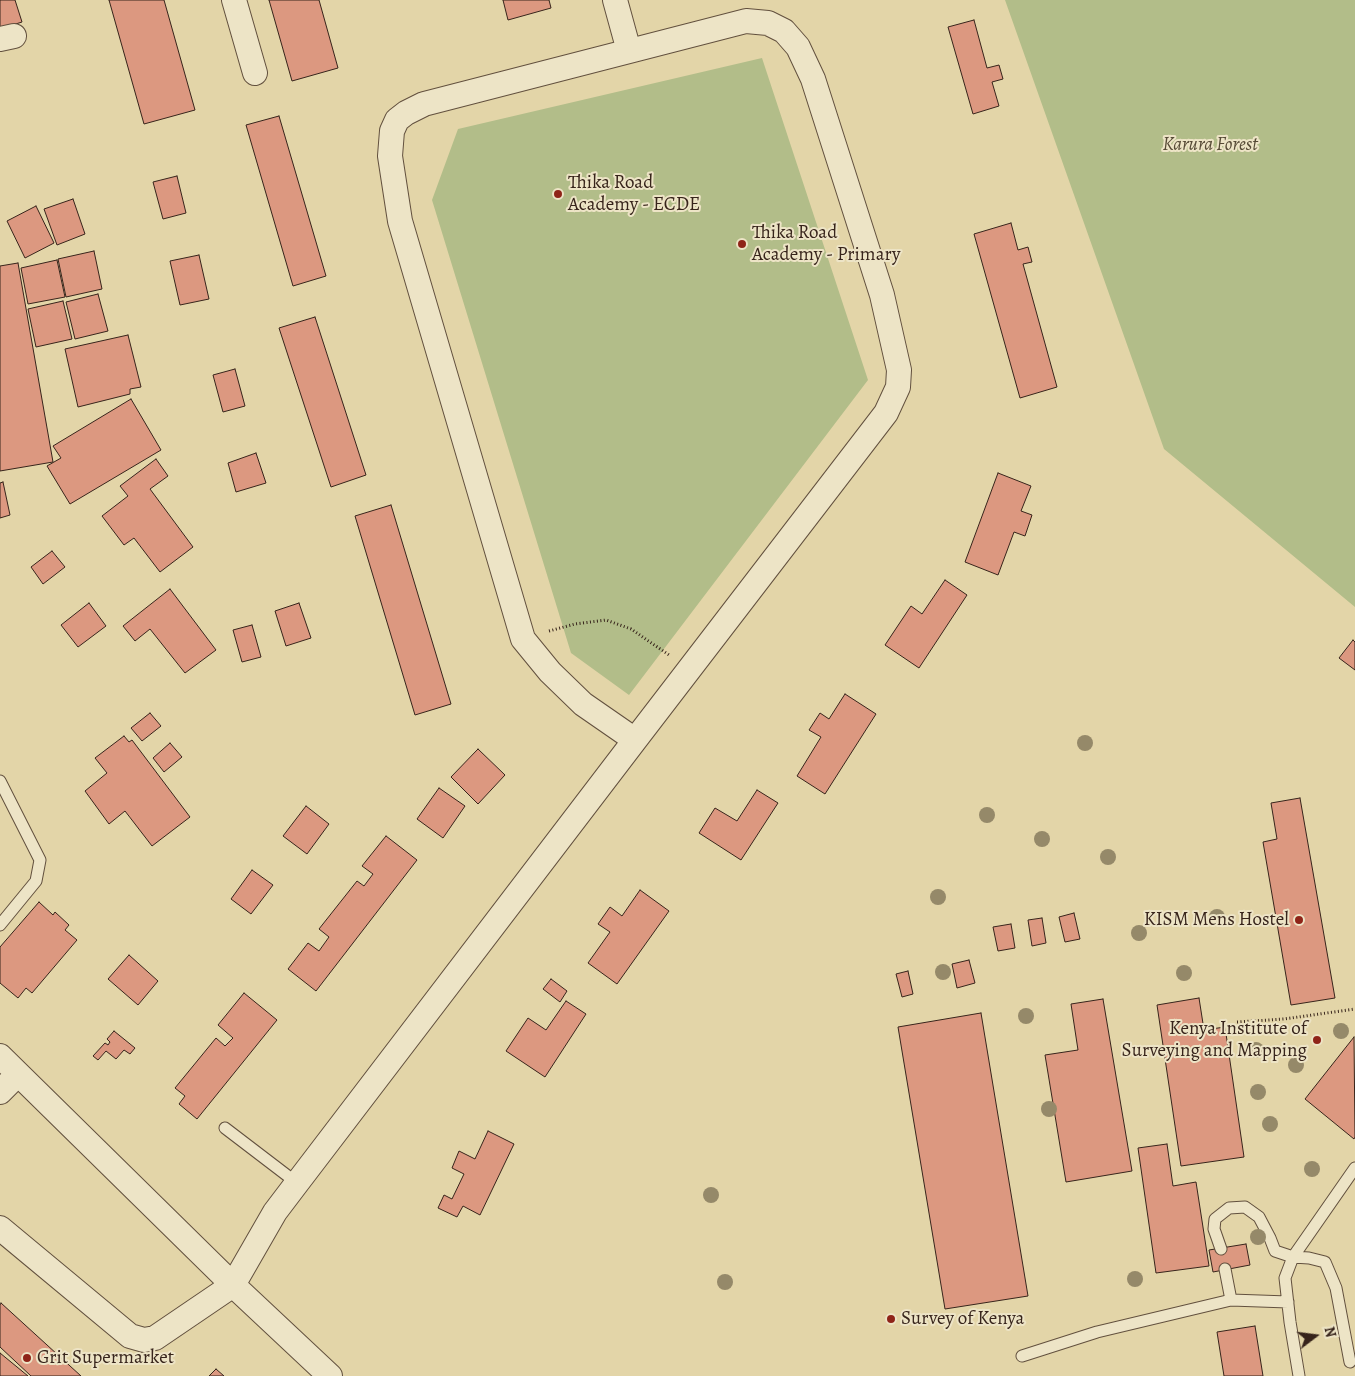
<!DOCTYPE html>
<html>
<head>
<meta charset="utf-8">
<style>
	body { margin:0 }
	#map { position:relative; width:1355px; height:1376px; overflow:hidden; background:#e3d5a8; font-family:Alegreya,serif }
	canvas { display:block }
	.north { position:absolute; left:1290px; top:1311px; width:50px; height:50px; -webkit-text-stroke:4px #ede4c6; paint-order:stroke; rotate:75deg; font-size:14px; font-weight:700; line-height:20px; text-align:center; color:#37241b }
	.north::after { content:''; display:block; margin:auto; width:18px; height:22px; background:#37241b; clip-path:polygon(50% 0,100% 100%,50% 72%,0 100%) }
</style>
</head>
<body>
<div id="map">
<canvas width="1355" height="1376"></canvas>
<div class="north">N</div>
</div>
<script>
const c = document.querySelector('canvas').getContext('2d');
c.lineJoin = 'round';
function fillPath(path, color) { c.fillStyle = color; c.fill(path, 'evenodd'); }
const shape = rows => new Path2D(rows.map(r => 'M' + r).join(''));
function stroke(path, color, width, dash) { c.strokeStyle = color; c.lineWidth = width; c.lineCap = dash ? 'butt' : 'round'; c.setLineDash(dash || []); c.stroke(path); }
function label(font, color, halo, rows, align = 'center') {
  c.font = font + ' Alegreya,serif'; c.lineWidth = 4; c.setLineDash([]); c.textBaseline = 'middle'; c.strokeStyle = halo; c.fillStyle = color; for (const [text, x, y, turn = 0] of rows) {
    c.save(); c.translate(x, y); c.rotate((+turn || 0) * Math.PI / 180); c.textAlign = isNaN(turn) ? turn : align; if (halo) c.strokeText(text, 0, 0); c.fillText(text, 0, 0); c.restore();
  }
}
fillPath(shape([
	[1005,0,1355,0,1355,607,1164,449],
	[762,58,868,380,629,695,571,653,432,200,458,129]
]), '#b2bd89');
const building = shape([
	[0,0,15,0,22,22,0,29,0,0],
	[109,0,164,0,195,110,144,124,109,0],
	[269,0,319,0,338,68,292,81,269,0],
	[503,0,549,0,551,8,508,20,503,0],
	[974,20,987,68,999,65,1003,79,992,82,999,106,973,114,948,27,974,20],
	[279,116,326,276,293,286,246,125,279,116],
	[177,176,186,213,163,219,153,182,177,176],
	[73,199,85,234,57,245,44,209,73,199],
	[36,206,54,243,25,258,7,221,36,206],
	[1011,223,1018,250,1028,247,1032,262,1023,264,1057,387,1020,398,974,234,1011,223],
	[94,251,102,289,66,297,58,259,94,251],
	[199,255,209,299,180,305,170,261,199,255],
	[57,260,65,297,28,304,21,268,57,260],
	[18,263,53,462,0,471,0,266,18,263],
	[98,294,108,331,75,339,66,302,98,294],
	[63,301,72,339,36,347,28,309,63,301],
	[315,317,366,475,331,487,279,328,315,317],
	[128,335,141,387,130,389,130,394,78,407,65,349,128,335],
	[235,369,245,406,223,412,213,375,235,369],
	[131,399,161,450,70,504,47,466,61,458,53,446,131,399],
	[256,453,266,483,236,492,228,463,256,453],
	[156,459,168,476,150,489,193,547,160,572,134,538,124,545,102,516,128,496,120,486,156,459],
	[998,473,1031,486,1021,511,1032,515,1025,536,1014,532,998,575,965,562,998,473],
	[3,482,10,515,0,518,0,483,3,482],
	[391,505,451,704,415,715,355,516,391,505],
	[52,551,65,567,43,584,31,567,52,551],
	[945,580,967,595,919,668,885,645,911,606,922,614,945,580],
	[170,589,216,650,185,673,150,629,135,641,123,626,170,589],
	[89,603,106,626,78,647,61,625,89,603],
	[299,603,311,638,286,646,275,611,299,603],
	[252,625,261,657,242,662,233,630,252,625],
	[1353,640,1355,642,1355,670,1339,658,1353,640],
	[845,694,876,714,825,794,797,776,821,737,809,730,820,713,829,719,845,694],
	[150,713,161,726,142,741,131,728,150,713],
	[124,736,129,742,132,740,190,817,152,846,125,811,109,824,85,791,107,773,95,758,124,736],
	[170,743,182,757,164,772,153,758,170,743],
	[478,749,505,775,478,804,451,777,478,749],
	[439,788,465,806,443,838,417,819,439,788],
	[757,790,778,803,741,860,699,833,715,808,737,821,757,790],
	[1300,798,1335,998,1291,1005,1263,842,1277,839,1271,803,1300,798],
	[306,806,329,824,307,854,283,836,306,806],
	[386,836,417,860,316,991,288,969,308,943,319,951,329,937,319,929,357,881,364,886,373,874,362,866,386,836],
	[252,870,273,885,251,914,231,899,252,870],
	[640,890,669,911,617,984,588,963,610,932,598,924,610,907,622,916,640,890],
	[39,902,53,915,55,912,69,925,65,930,77,940,32,993,26,988,18,998,0,983,0,947,39,902],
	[1074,913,1080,939,1065,942,1059,917,1074,913],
	[1042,918,1046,943,1032,946,1028,920,1042,918],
	[1011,924,1015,948,998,951,993,927,1011,924],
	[129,955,158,981,138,1005,108,979,129,955],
	[969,960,975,983,957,988,952,964,969,960],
	[908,971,913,994,902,997,896,974,908,971],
	[551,979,567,991,560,1002,543,989,551,979],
	[244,993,277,1020,197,1119,179,1104,185,1096,175,1088,216,1038,225,1046,233,1038,218,1025,244,993],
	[1199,998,1204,1030,1225,1027,1244,1157,1181,1166,1157,1005,1199,998],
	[1103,999,1132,1171,1066,1182,1045,1055,1078,1050,1071,1004,1103,999],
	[566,1001,586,1014,545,1077,506,1051,528,1018,546,1030,566,1001],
	[981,1013,1028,1296,945,1309,898,1027,981,1013],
	[114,1031,135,1048,130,1054,124,1050,116,1059,106,1051,98,1060,93,1056,105,1043,108,1045,110,1042,107,1039,114,1031],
	[1354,1037,1355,1137,1354,1139,1305,1099,1354,1037],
	[488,1131,514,1144,480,1215,463,1206,457,1217,438,1208,444,1195,452,1199,464,1174,452,1168,459,1151,475,1159,488,1131],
	[1167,1144,1173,1186,1196,1182,1209,1266,1156,1273,1138,1148,1167,1144],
	[1246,1244,1250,1265,1213,1272,1209,1250,1246,1244],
	[1,1303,81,1376,31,1376,0,1347,0,1305,1,1303],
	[1255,1326,1263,1376,1224,1376,1217,1332,1255,1326],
	[0,1353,28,1376,0,1376,0,1353],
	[216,1369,224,1376,209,1376,216,1369]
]);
fillPath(building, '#dc9880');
stroke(building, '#37241b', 1);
const lane = shape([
	[0,781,40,860,36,881,0,925],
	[225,1128,297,1183],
	[1221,1249,1214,1229,1215,1219,1229,1208,1245,1207,1259,1217,1270,1238,1275,1251,1293,1257,1355,1168],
	[1225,1269,1231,1300],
	[1022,1356,1097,1332,1231,1300,1288,1302],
	[1299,1376,1290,1322,1285,1278,1293,1257,1309,1258,1325,1262,1336,1288,1350,1362]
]);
const street = shape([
	[234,0,255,73],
	[615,0,629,51],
	[0,39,14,36],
	[0,1056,233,1285,330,1376],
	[0,1092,18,1074],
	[0,1228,130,1336,144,1340,155,1338,233,1285,275,1212,297,1183,635,740,886,413,898,387,899,370,882,295,813,79,798,47,784,31,768,23,746,21,424,104,406,113,397,120,392,131,390,156,400,221,523,639,550,672,583,704,635,740]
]);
stroke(lane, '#62503e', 13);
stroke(street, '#62503e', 26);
stroke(shape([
	[549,631,575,624,606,620,631,629,669,655],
	[1237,1022,1284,1019,1355,1009]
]), '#37241b', 3, [1, 2.5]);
stroke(lane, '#ede4c6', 11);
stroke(street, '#ede4c6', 24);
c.fillStyle = '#958969';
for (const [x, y] of [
	[1085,743],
	[987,815],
	[1042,839],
	[1108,857],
	[938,897],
	[1217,917],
	[1139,933],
	[943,972],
	[1184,973],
	[1026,1016],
	[1341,1031],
	[1256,1050],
	[1296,1065],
	[1258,1092],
	[1049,1109],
	[1270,1124],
	[1312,1169],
	[711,1195],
	[1258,1237],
	[1135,1279],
	[725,1282]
]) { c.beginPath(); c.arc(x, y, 8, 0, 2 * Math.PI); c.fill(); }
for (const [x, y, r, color] of [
	[558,194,5,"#8f2418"],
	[742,244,5,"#8f2418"],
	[1299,920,5,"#8f2418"],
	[1317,1040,5,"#8f2418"],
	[891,1319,5,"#8f2418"],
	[27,1358,5,"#8f2418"]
]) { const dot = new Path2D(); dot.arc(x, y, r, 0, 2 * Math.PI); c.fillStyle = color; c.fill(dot); stroke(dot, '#ede4c6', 2); }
label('italic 19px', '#564a36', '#ede4c6', [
	["Karura Forest",1210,145]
]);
label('19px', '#37241b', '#ede4c6', [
	["Thika Road",568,183],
	["Academy - ECDE",568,205],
	["Thika Road",752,233],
	["Academy - Primary",752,255],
	["KISM Mens Hostel",1289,920,"right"],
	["Kenya Institute of",1307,1029,"right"],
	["Surveying and Mapping",1307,1051,"right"],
	["Survey of Kenya",901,1319],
	["Grit Supermarket",37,1358]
], 'left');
</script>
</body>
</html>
